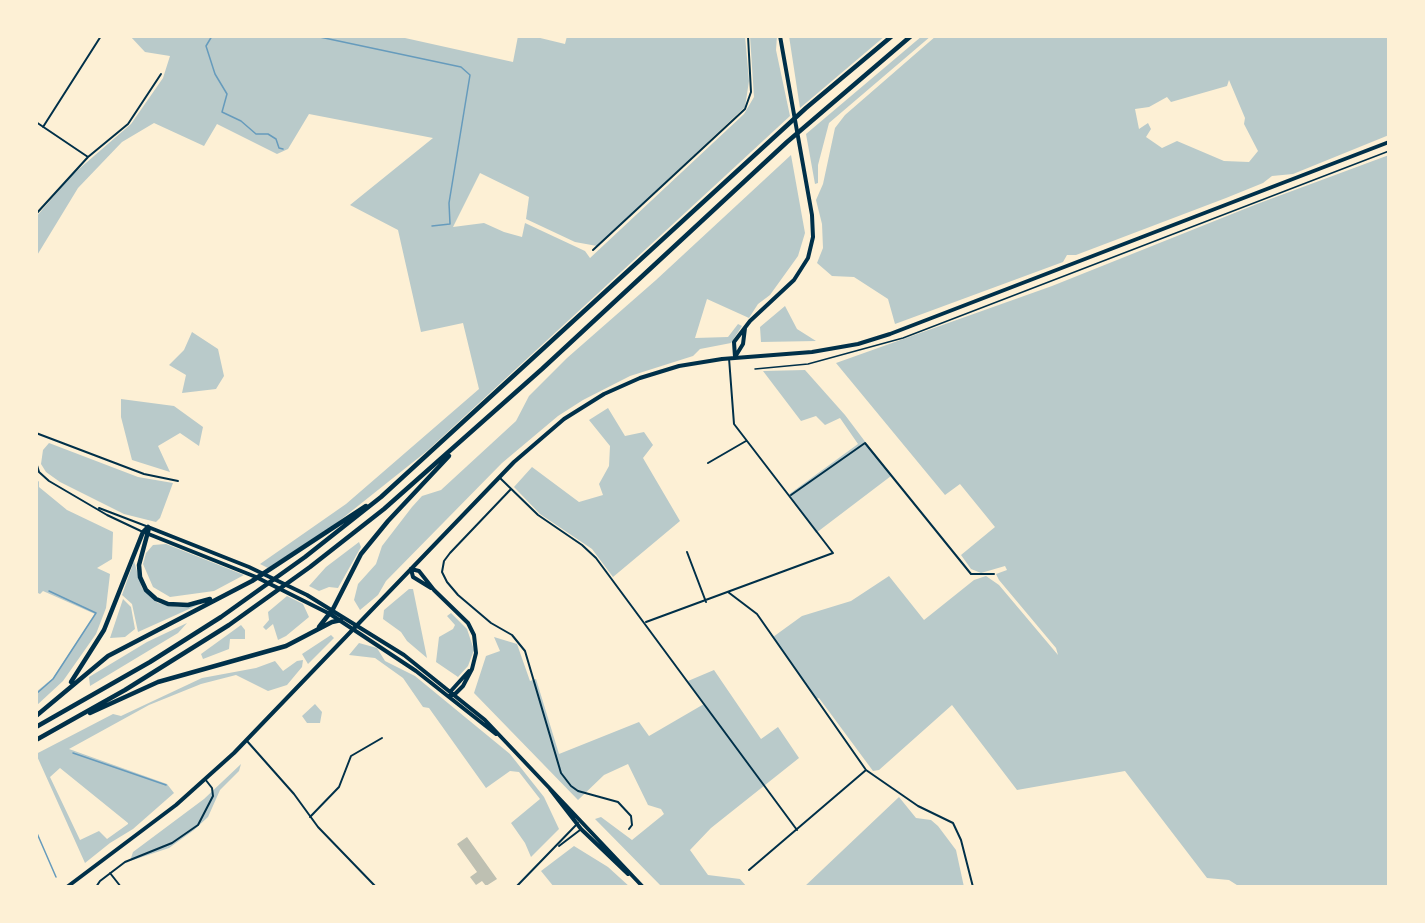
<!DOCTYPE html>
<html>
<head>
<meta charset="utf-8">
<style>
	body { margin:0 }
	#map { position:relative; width:1425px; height:923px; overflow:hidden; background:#fdf0d5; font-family:"Work Sans",sans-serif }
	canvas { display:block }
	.frame { position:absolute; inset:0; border:38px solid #fdf0d5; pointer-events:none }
</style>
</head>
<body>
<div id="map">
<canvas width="1425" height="923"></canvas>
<div class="frame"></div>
</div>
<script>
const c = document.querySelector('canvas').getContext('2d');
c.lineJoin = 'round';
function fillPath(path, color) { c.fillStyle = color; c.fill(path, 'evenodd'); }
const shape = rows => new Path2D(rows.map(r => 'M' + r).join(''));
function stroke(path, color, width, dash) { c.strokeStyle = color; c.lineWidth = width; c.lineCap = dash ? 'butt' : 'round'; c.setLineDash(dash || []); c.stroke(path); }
fillPath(shape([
	[130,36,396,36,513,62,518,36,532,36,565,44,567,36,745,36,749,81,745,107,597,246,575,242,526,219,529,197,480,173,453,227,484,223,504,232,522,237,525,223,585,251,590,258,744,114,754,97,750,36,777,36,776,50,790,116,427,451,334,525,268,568,260,564,346,504,479,389,463,323,421,332,398,230,350,205,433,138,309,114,288,149,277,154,217,124,204,146,154,123,122,142,78,188,36,257,36,217,72,175,131,124,163,78,170,56,145,52],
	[789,36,885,36,800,108],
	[922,36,931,36,829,123,818,165,818,183,815,184,806,134],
	[936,36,1389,36,1389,135,1293,174,1272,176,1263,183,1226,198,1076,255,1067,255,1063,262,895,324,888,299,854,277,832,276,817,263,823,248,822,224,816,200,823,184,835,128,845,115],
	[1229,80,1245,118,1244,124,1258,151,1249,162,1224,161,1177,141,1162,148,1146,137,1151,129,1148,123,1139,129,1135,109,1149,107,1167,97,1171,102,1227,86],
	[791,155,805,233,798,256,770,295,758,304,749,318,707,299,695,338,728,337,738,324,742,326,731,343,700,349,693,356,630,376,583,400,558,416,502,463,386,581,378,595,360,610,354,600,358,584,376,564,382,546,412,507,422,496,441,490,516,421,529,396,567,358,656,280],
	[1389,155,1389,887,1240,887,1229,880,1207,878,1125,771,1017,790,952,705,879,770,873,771,819,698,816,699,773,637,802,616,851,601,889,576,924,620,974,580,986,576,999,585,1058,655,1056,648,999,580,996,574,1007,570,1005,566,981,573,971,569,961,555,995,527,960,484,945,495,836,363,1052,286,1257,204],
	[785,306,797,329,816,341,761,342,760,327],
	[192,332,218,349,224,376,216,389,182,393,186,375,169,365,184,350],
	[805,370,845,415,891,476,816,533,788,495,858,444,840,418,825,425,816,416,801,421,763,371],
	[121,399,174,406,203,427,199,446,180,433,158,446,170,472,132,460,121,417],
	[608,408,625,436,644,432,653,445,643,458,680,521,613,577,592,549,540,514,514,487,532,467,579,502,603,495,599,484,609,466,610,446,589,420],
	[49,443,138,477,173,483,160,518,156,522,124,514,60,482,46,472,41,464,43,450],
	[39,481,39,487,67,510,113,532,112,559,97,568,110,574,106,608,96,634,63,681,36,706,36,692,53,678,95,614,43,591,40,594,36,592,36,483],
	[359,542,361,547,338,588,329,587,319,591,309,586,326,567],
	[166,544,244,575,214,591,170,597,153,587,143,564,146,553,153,545],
	[134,561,142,588,158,603,178,607,198,605,138,632,132,604,122,595],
	[409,589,413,589,427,658,407,641,401,632,383,619,384,610],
	[287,596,303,604,309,617,286,636,278,640,273,624,266,630,263,627,269,620,268,612],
	[123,599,131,607,135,629,125,637,110,638],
	[451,613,467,629,474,650,468,666,458,677,436,662,439,637,453,629,455,625,447,616],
	[187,623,178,633,90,686,89,677,147,642],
	[241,625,245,630,245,639,230,639,229,649,203,659,201,654],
	[331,635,334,638,308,664,302,654],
	[494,637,517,644,530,681,536,679,559,754,639,722,649,736,704,704,688,681,714,670,761,739,778,727,799,758,711,828,690,850,708,875,740,879,747,887,662,887,595,819,601,817,632,840,664,814,661,809,648,805,628,764,604,775,578,800,474,693,486,656,500,651],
	[359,643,377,648,385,661,415,676,510,754,544,797,559,829,531,857,525,843,511,823,540,799,519,772,510,771,486,788,429,708,423,707,403,678,375,658,349,655],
	[303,660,302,667,287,685,268,691,236,675,201,684,149,705,69,749,167,784,174,793,133,829,110,843,85,863,36,754,113,714,121,716,202,678,256,668,275,661,283,671,297,661],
	[60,768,128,823,128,824,107,839,99,831,80,840,50,777],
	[315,704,322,712,320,723,307,723,302,716],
	[241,764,239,771,220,790,208,817,194,830,169,848,130,861,133,852,204,799],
	[899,797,916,818,931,820,938,826,956,850,964,887,804,887],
	[574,846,608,867,630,887,554,887,541,871]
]), '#b9caca');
stroke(shape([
	[212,36,206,46,215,74,227,94,222,112,241,121,256,134,268,134,276,139,279,148,283,149],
	[315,36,461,67,470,75,449,203,450,224,432,226],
	[36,694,53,679,96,613,49,591],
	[73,753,166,785],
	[36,831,56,877]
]), '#669bbc', 1.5);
fillPath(shape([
	[467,837,497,879,486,886,482,881,476,885,470,877,477,872,457,844]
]), '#bec0b2');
stroke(shape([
	[755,369,808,364,903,338,1389,151]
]), '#003049', 1.5);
stroke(shape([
	[36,122,88,157],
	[43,127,101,36],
	[36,214,88,157,128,124,161,74],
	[593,250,745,109,751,92,748,36],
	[36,433,144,474,178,481],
	[36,438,36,456],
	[36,462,39,472,49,481,107,515,143,532],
	[708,463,746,441],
	[500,478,538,515,582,545,596,558,797,830],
	[511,489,450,553,444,561,442,572,447,582,458,595,491,623,512,635,525,651,561,773,571,786,578,791,618,802,631,816,632,825,629,829],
	[791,495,865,443,971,574,994,574],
	[99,508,146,526],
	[687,552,706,602],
	[728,592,757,614,866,770,918,806,953,823,961,840,973,887],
	[646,622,833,553,734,424,729,358],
	[247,741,294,794,318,827,376,887],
	[310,817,339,787,351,756,382,738],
	[559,846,580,830],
	[749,870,866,770],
	[110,873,121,887],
	[96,887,100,881,125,862,172,843,198,825,213,796,212,788,205,779],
	[516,887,578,823]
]), '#003049', 2);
stroke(shape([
	[735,357,734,342,750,321,794,280,808,258,813,237,812,215,780,36],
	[735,357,743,344,745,328],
	[67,887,176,805,234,753,514,462,564,419,604,394,640,378,679,366,722,359,812,352,858,344,890,334,1389,142]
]), '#003049', 4);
stroke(shape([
	[148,527,249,567,307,595,404,655,485,720,643,887],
	[146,533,256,577,330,614,416,671,496,734],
	[411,569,419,571,434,590,468,623,474,635,476,653,472,669,463,686,455,694,449,696],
	[411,569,413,577,431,588],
	[450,692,469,671],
	[550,789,581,829,628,874]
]), '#003049', 4);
stroke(shape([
	[149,528,139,565,140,577,146,590,156,599,168,604,188,605,210,599],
	[319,627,333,609,361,554,388,521,449,456],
	[71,682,104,630,143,532,148,527],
	[90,713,158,682,286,646,332,622,341,620],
	[36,716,108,656,252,581,366,506],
	[36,727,150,662,221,617,305,557,381,497,806,108,892,36],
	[36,740,125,690,229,625,310,567,384,509,542,369,787,142,911,36]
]), '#003049', 4.5);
</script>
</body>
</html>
